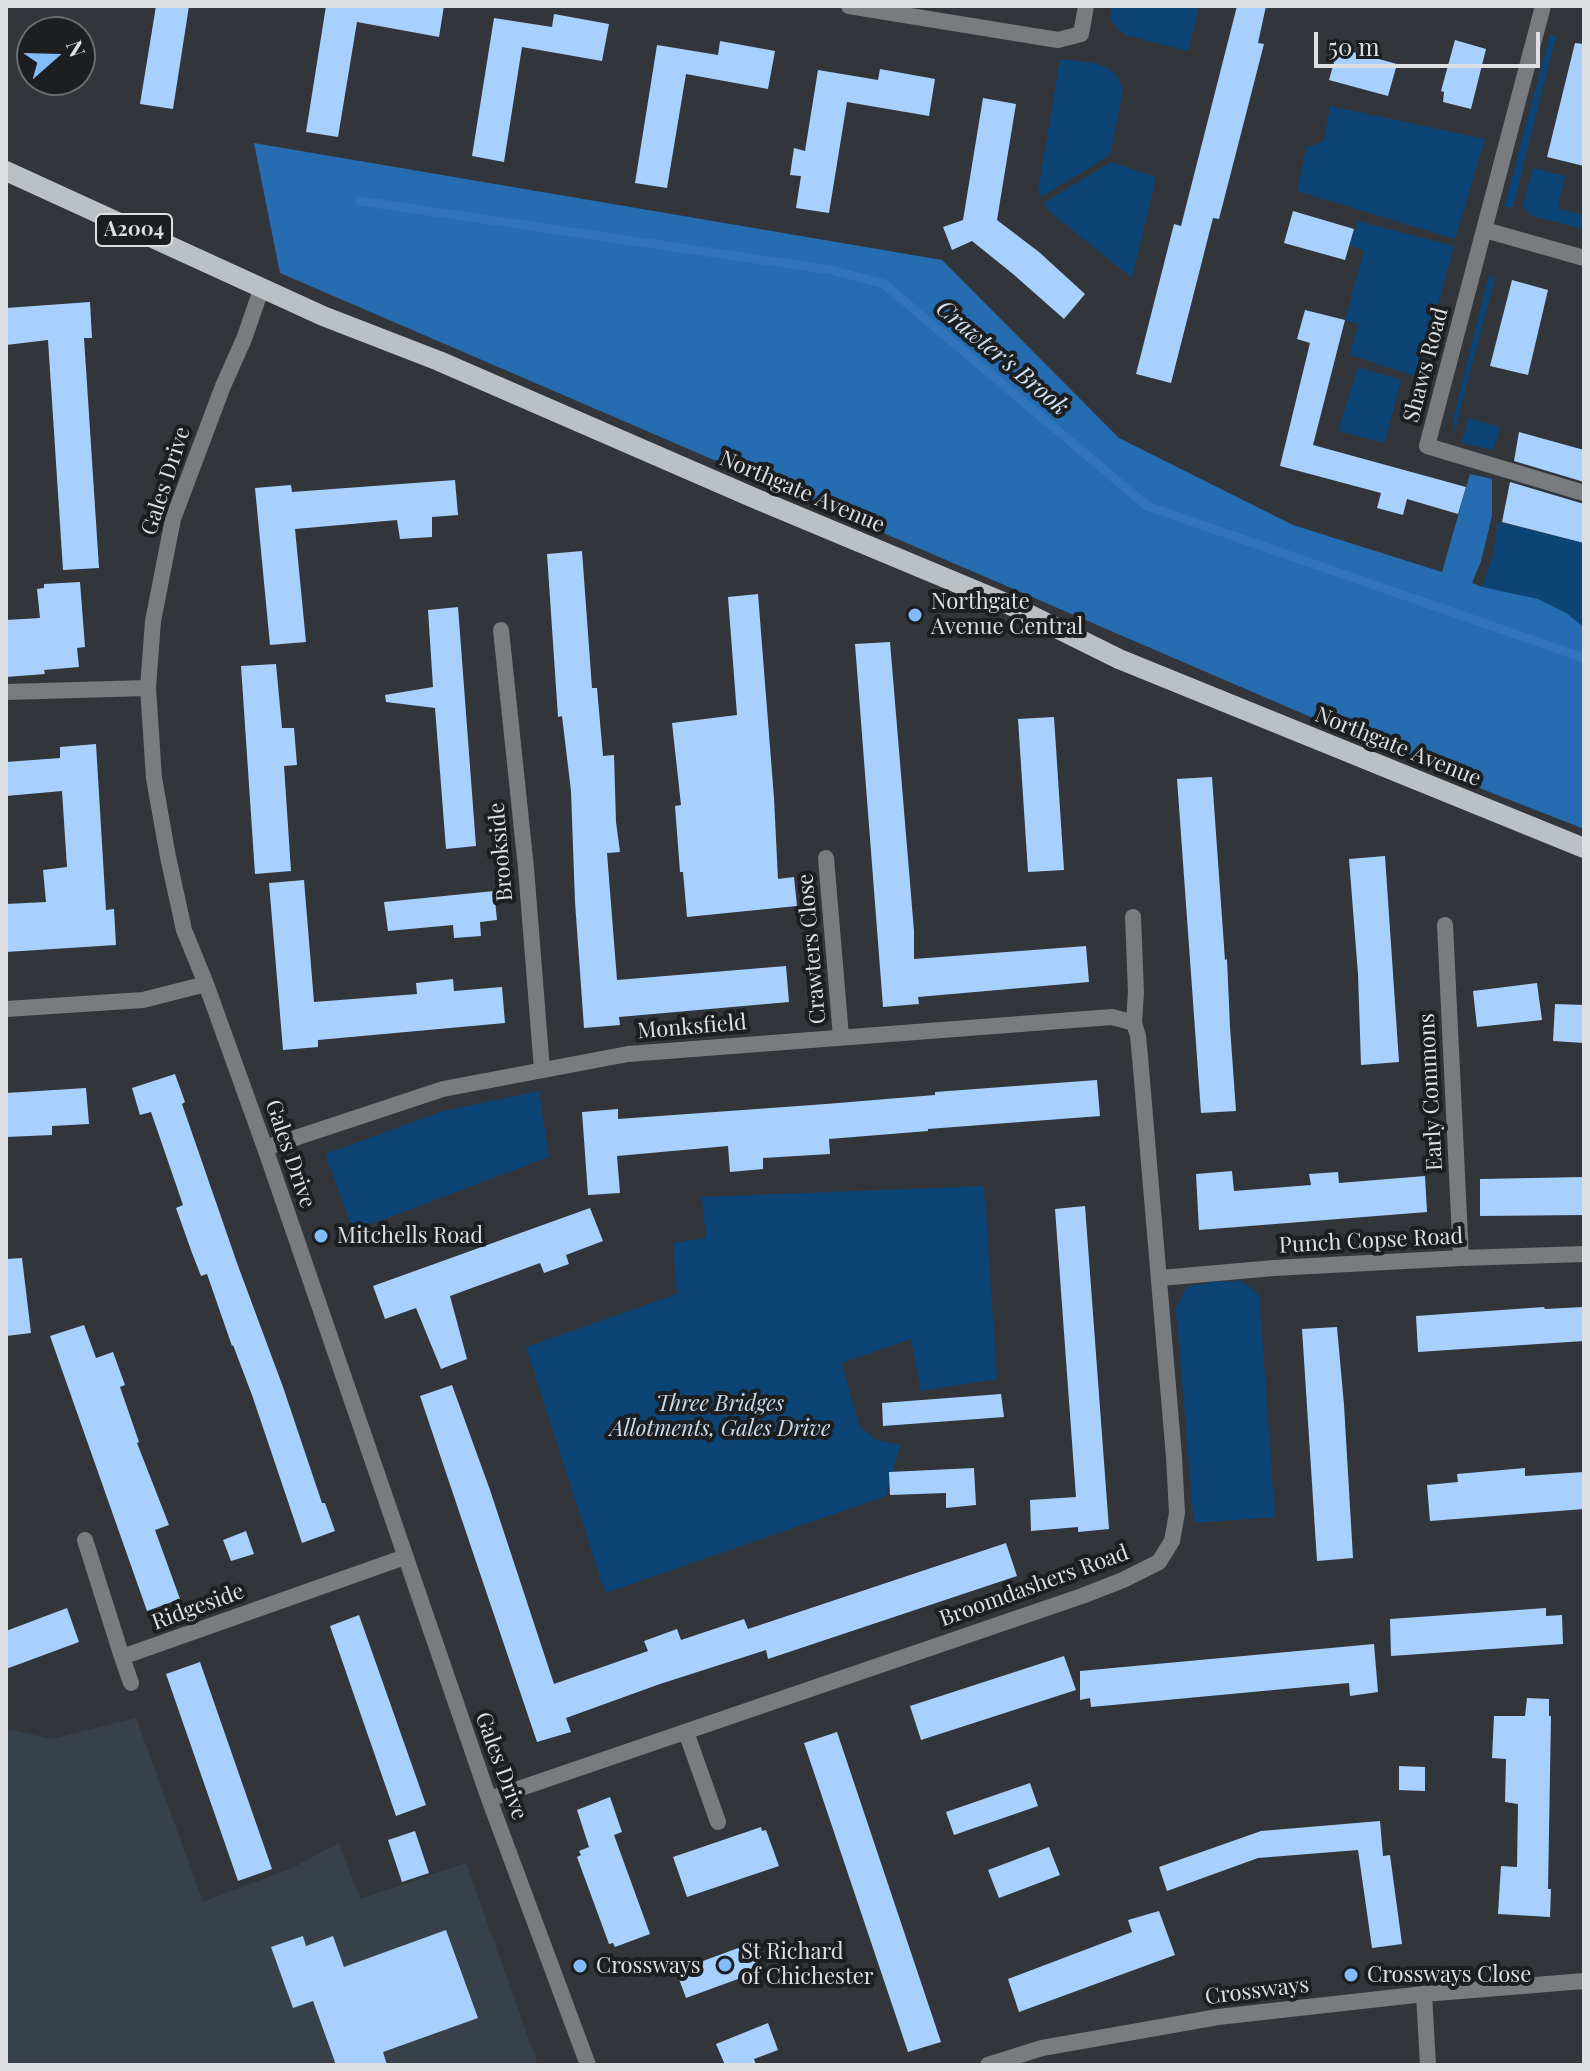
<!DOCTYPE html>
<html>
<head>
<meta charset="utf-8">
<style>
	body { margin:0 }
	#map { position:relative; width:1590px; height:2071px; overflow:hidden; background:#32363b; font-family:"Playfair Display",serif }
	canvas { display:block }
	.frame { position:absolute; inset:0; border:8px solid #dddfe2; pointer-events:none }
	.north { position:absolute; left:16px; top:16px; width:80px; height:80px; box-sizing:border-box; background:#1c1e20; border:2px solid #696b6e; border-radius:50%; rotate:70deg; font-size:22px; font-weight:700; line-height:32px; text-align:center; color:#dddfe2 }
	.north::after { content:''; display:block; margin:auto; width:28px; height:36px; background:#83bcfb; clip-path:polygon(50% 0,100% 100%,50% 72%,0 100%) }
	.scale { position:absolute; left:1314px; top:32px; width:226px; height:36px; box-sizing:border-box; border:4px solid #dddfe2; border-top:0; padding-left:10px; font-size:24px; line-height:28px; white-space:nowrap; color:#dddfe2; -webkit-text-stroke:6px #1c1e20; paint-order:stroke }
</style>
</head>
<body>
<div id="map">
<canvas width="1590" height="2071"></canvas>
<div class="frame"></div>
<div class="north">N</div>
<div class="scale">50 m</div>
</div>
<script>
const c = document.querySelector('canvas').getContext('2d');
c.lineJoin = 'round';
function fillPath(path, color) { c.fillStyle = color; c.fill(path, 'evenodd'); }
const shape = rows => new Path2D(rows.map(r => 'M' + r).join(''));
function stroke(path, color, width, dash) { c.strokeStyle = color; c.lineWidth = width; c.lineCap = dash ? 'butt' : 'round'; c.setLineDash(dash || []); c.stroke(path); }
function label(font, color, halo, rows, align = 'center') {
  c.font = font + ' "Playfair Display",serif'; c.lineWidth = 8; c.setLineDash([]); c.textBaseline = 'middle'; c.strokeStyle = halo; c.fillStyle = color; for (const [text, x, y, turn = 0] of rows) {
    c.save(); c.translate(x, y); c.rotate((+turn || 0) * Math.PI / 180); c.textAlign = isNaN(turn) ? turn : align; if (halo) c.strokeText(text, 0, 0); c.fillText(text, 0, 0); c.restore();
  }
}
fillPath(shape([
	[136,1718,203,1902,292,1868,339,1843,360,1899,466,1863,538,2065,6,2065,6,1729,52,1739]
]), '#38414a');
fillPath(shape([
	[1111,6,1199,6,1188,51,1125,35,1117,28,1110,18],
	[1550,34,1556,36,1513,207,1504,207],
	[1060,59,1094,63,1108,68,1118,77,1123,90,1110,155,1041,197,1038,190],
	[1330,106,1485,139,1455,239,1297,191,1306,148,1324,141],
	[1111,162,1156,177,1132,278,1050,212,1043,203],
	[1533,168,1565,176,1558,209,1584,215,1584,229,1531,216,1523,205],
	[1358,221,1454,246,1418,377,1350,355,1358,324,1345,320,1364,250,1349,245],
	[1489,275,1495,278,1454,433,1454,416],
	[1358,367,1401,380,1385,443,1338,431],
	[1468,418,1500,427,1493,450,1461,443],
	[1498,522,1584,543,1584,627,1566,613,1482,587,1493,555],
	[539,1091,549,1157,353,1231,325,1154,443,1111],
	[984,1186,997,1379,921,1391,911,1339,842,1363,859,1426,876,1440,900,1445,886,1496,605,1593,526,1347,677,1294,673,1243,706,1238,702,1197],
	[1241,1281,1259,1294,1275,1517,1194,1523,1176,1309,1186,1287,1212,1282]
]), '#0d4476');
fillPath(shape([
	[254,143,942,260,1119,438,1293,525,1442,572,1470,474,1492,479,1492,516,1481,561,1472,583,1482,587,1538,599,1566,613,1584,627,1584,829,1429,768,280,273]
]), '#266cb1');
stroke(shape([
	[360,201,831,270,884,284,1147,506,1584,658]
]), '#3075bb', 9);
fillPath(shape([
	[156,6,189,6,173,109,140,104],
	[326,6,444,6,439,37,357,22,338,137,306,132],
	[1237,6,1266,6,1258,43,1264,44,1219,219,1213,218,1171,383,1136,374,1174,224,1181,226],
	[554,14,609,24,602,61,522,47,504,162,472,156,494,18,552,27],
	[1455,40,1486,49,1471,109,1443,102,1444,92,1441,91],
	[720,41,775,51,768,89,686,74,667,188,635,183,657,45,718,55],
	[1575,43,1584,44,1584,166,1547,157],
	[1338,48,1397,64,1388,96,1329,80],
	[880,69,935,79,929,116,847,102,829,213,796,208,801,176,790,175,794,148,805,151,818,70,878,80],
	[983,98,1016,104,997,220,1039,252,1085,294,1064,319,1013,274,972,241,952,250,943,227,963,220],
	[1293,211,1354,229,1345,260,1284,243],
	[1512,280,1548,290,1528,375,1490,366],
	[90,302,92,338,84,338,99,568,63,570,48,340,6,345,6,308],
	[1305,310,1345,320,1313,445,1466,487,1458,514,1407,499,1403,515,1377,508,1381,493,1280,466,1310,343,1297,339],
	[1519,432,1584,450,1584,482,1514,461],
	[455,480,458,515,432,517,432,537,400,539,397,520,295,529,306,642,270,645,255,488,291,485,292,492],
	[1510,482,1584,504,1584,543,1502,522],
	[582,551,592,688,597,688,603,756,614,755,616,822,620,852,607,853,617,980,786,966,789,1002,619,1017,620,1025,584,1028,575,902,571,791,562,716,558,717,547,554],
	[80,582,85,647,77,648,79,667,44,670,45,674,6,677,6,620,40,618,37,589,44,588,44,584],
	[758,594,774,798,778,879,794,877,797,906,687,917,683,872,680,872,675,806,681,805,672,723,737,715,728,597],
	[458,607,476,846,446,849,435,708,386,702,385,695,433,687,428,610],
	[890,642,914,931,914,959,1086,946,1089,982,918,997,919,1004,883,1007,855,644],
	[276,664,282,728,294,728,297,765,284,766,291,871,255,874,241,666],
	[1054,717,1064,870,1028,872,1018,719],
	[96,744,106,910,114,909,116,945,6,952,6,904,46,902,43,870,67,867,62,791,6,796,6,762,60,758,60,747],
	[1212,777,1225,960,1227,959,1230,1027,1236,1111,1201,1113,1177,779],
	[1385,856,1399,1062,1361,1065,1358,974,1349,859],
	[304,880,314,1002,417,994,416,983,453,979,454,991,502,987,505,1023,318,1040,318,1047,283,1050,269,883],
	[494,891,497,920,480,922,481,936,454,938,453,925,388,931,384,902],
	[1537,983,1542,1020,1477,1027,1473,991],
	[1555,1004,1584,1005,1584,1043,1553,1041],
	[175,1074,185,1102,182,1104,237,1263,283,1387,322,1503,325,1503,335,1531,302,1543,252,1395,233,1345,232,1346,207,1274,201,1276,192,1253,176,1208,183,1205,151,1112,140,1115,132,1088],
	[1097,1080,1100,1116,928,1129,928,1131,829,1139,830,1154,763,1158,763,1169,730,1172,728,1146,617,1156,620,1193,588,1195,582,1112,618,1109,618,1119,826,1104,935,1095,935,1092],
	[86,1088,89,1124,52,1126,52,1135,6,1137,6,1093],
	[1232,1171,1234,1191,1311,1185,1309,1174,1338,1172,1339,1183,1425,1176,1427,1212,1199,1230,1196,1174],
	[1584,1177,1584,1215,1480,1216,1480,1179],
	[1085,1206,1109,1529,1078,1532,1078,1527,1031,1531,1030,1500,1076,1497,1055,1209],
	[590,1208,603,1241,566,1255,569,1264,544,1273,540,1263,450,1296,467,1359,441,1369,416,1308,385,1319,373,1286],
	[22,1258,31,1333,6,1336,6,1259],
	[1544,1307,1545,1309,1584,1307,1584,1341,1418,1352,1416,1316],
	[84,1325,96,1358,113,1352,125,1385,120,1387,139,1442,137,1443,169,1525,155,1530,180,1599,147,1611,50,1336],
	[1337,1327,1344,1405,1353,1558,1317,1561,1302,1329],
	[452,1385,490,1490,554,1684,648,1651,644,1641,677,1629,681,1640,744,1619,748,1629,1006,1543,1017,1576,768,1659,766,1650,660,1684,566,1718,571,1732,537,1742,420,1396],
	[1001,1394,1004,1417,883,1426,882,1403],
	[974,1468,976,1505,946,1508,946,1493,890,1495,889,1472],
	[1525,1468,1525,1476,1584,1472,1584,1509,1430,1521,1427,1485,1458,1482,1457,1474],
	[246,1531,254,1554,231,1561,223,1540],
	[67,1608,79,1642,6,1669,6,1631],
	[1546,1608,1546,1616,1562,1615,1563,1644,1391,1656,1390,1619],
	[359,1615,426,1805,396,1816,330,1626],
	[1374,1644,1378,1692,1350,1696,1349,1683,1091,1707,1090,1698,1080,1700,1080,1671],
	[1064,1656,1076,1690,921,1740,910,1706],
	[200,1662,272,1869,238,1881,166,1674],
	[1527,1698,1549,1699,1549,1716,1551,1716,1548,1889,1551,1889,1550,1917,1498,1914,1501,1866,1517,1867,1518,1804,1505,1802,1506,1759,1492,1758,1494,1716,1525,1716],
	[837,1732,941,2042,908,2052,804,1743],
	[1399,1766,1425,1767,1425,1791,1399,1790],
	[1030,1783,1038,1806,954,1835,946,1812],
	[610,1797,622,1832,614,1835,650,1934,615,1947,613,1943,609,1944,577,1857,581,1855,579,1851,589,1847,577,1810],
	[1380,1821,1383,1856,1390,1855,1402,1944,1372,1948,1358,1850,1258,1858,1167,1891,1159,1867,1261,1831],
	[761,1827,762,1831,766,1830,779,1866,687,1897,673,1857],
	[415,1831,429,1873,402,1882,388,1840],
	[1049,1847,1060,1875,999,1898,988,1870],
	[1159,1911,1175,1955,1019,2012,1008,1979,1132,1932,1128,1920],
	[446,1930,478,2018,383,2052,387,2065,336,2065,313,2001,293,2008,271,1947,303,1936,306,1946,333,1936,344,1967],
	[749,1944,760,1971,686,1998,676,1971],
	[768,2023,778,2050,754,2059,756,2065,725,2065,716,2044]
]), '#a7d0fe');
stroke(shape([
	[849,6,1058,40,1081,34,1086,6],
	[1543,6,1427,446,1584,493],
	[1485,230,1584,258],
	[262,287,244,339,223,386,173,519,153,621,148,688,154,778,168,857,184,930,206,984,265,1148,489,1799,588,2065],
	[501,630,526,868,542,1070],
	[6,692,148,688],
	[826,858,841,1037],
	[1445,925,1461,1258],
	[6,1009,143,1000,206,984],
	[265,1148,443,1089,628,1054,1112,1017,1134,1023],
	[1160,1278,1274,1268,1461,1258,1584,1254],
	[85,1540,122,1657,405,1557],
	[122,1657,131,1683],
	[686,1732,718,1822],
	[489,1799,1082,1596,1123,1580,1159,1562,1172,1541,1177,1513,1174,1457,1140,1057,1138,1036,1134,1023,1136,992,1133,917],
	[1424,1994,1428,2065],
	[988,2065,1042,2048,1218,2017,1424,1994,1584,1981]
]), '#797b7e', 16);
stroke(shape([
	[6,171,323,316,439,361,754,498,1010,605,1119,659,1584,848]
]), '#bbc0c5', 20);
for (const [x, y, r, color] of [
	[915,615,8,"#83bcfb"],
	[321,1236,8,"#83bcfb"],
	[725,1965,8,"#83bcfb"],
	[580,1966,8,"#83bcfb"],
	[1351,1975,8,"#83bcfb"]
]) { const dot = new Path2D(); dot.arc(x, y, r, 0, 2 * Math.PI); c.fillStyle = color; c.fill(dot); stroke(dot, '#1c1e20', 3); }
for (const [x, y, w] of [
	[134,230,76]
]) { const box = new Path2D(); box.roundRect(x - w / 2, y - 16, w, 32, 6); c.fillStyle = '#1c1e20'; c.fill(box); stroke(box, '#dddfe2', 2); }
label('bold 20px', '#dddfe2', null, [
	["A2004",134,230]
]);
label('22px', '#dddfe2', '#1c1e20', [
	["Shaws Road",1426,365,-75],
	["Gales Drive",166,481,-72],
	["Northgate Avenue",802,492,23],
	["Northgate Avenue",1398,747,22],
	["Brookside",501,852,-95],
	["Crawters Close",812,949,-95],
	["Monksfield",692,1027,-5],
	["Early Commons",1431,1092,-93],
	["Gales Drive",290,1154,71],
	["Punch Copse Road",1371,1241,-3],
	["Broomdashers Road",1034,1586,-20],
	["Ridgeside",198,1607,-20],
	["Gales Drive",501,1766,70],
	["Crossways",1257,1991,-7]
]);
label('22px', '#dddfe2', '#1c1e20', [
	["Northgate",931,602],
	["Avenue Central",931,627],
	["Mitchells Road",337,1236],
	["St Richard",741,1952],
	["of Chichester",741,1977],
	["Crossways",596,1966],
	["Crossways Close",1367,1975]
], 'left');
label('italic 22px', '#cadbee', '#1c1e20', [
	["Three Bridges",720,1404],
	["Allotments, Gales Drive",720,1429]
]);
label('italic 24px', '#d1e2f5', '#1c1e20', [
	["Crawter's Brook",1002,358,40]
]);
</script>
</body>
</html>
